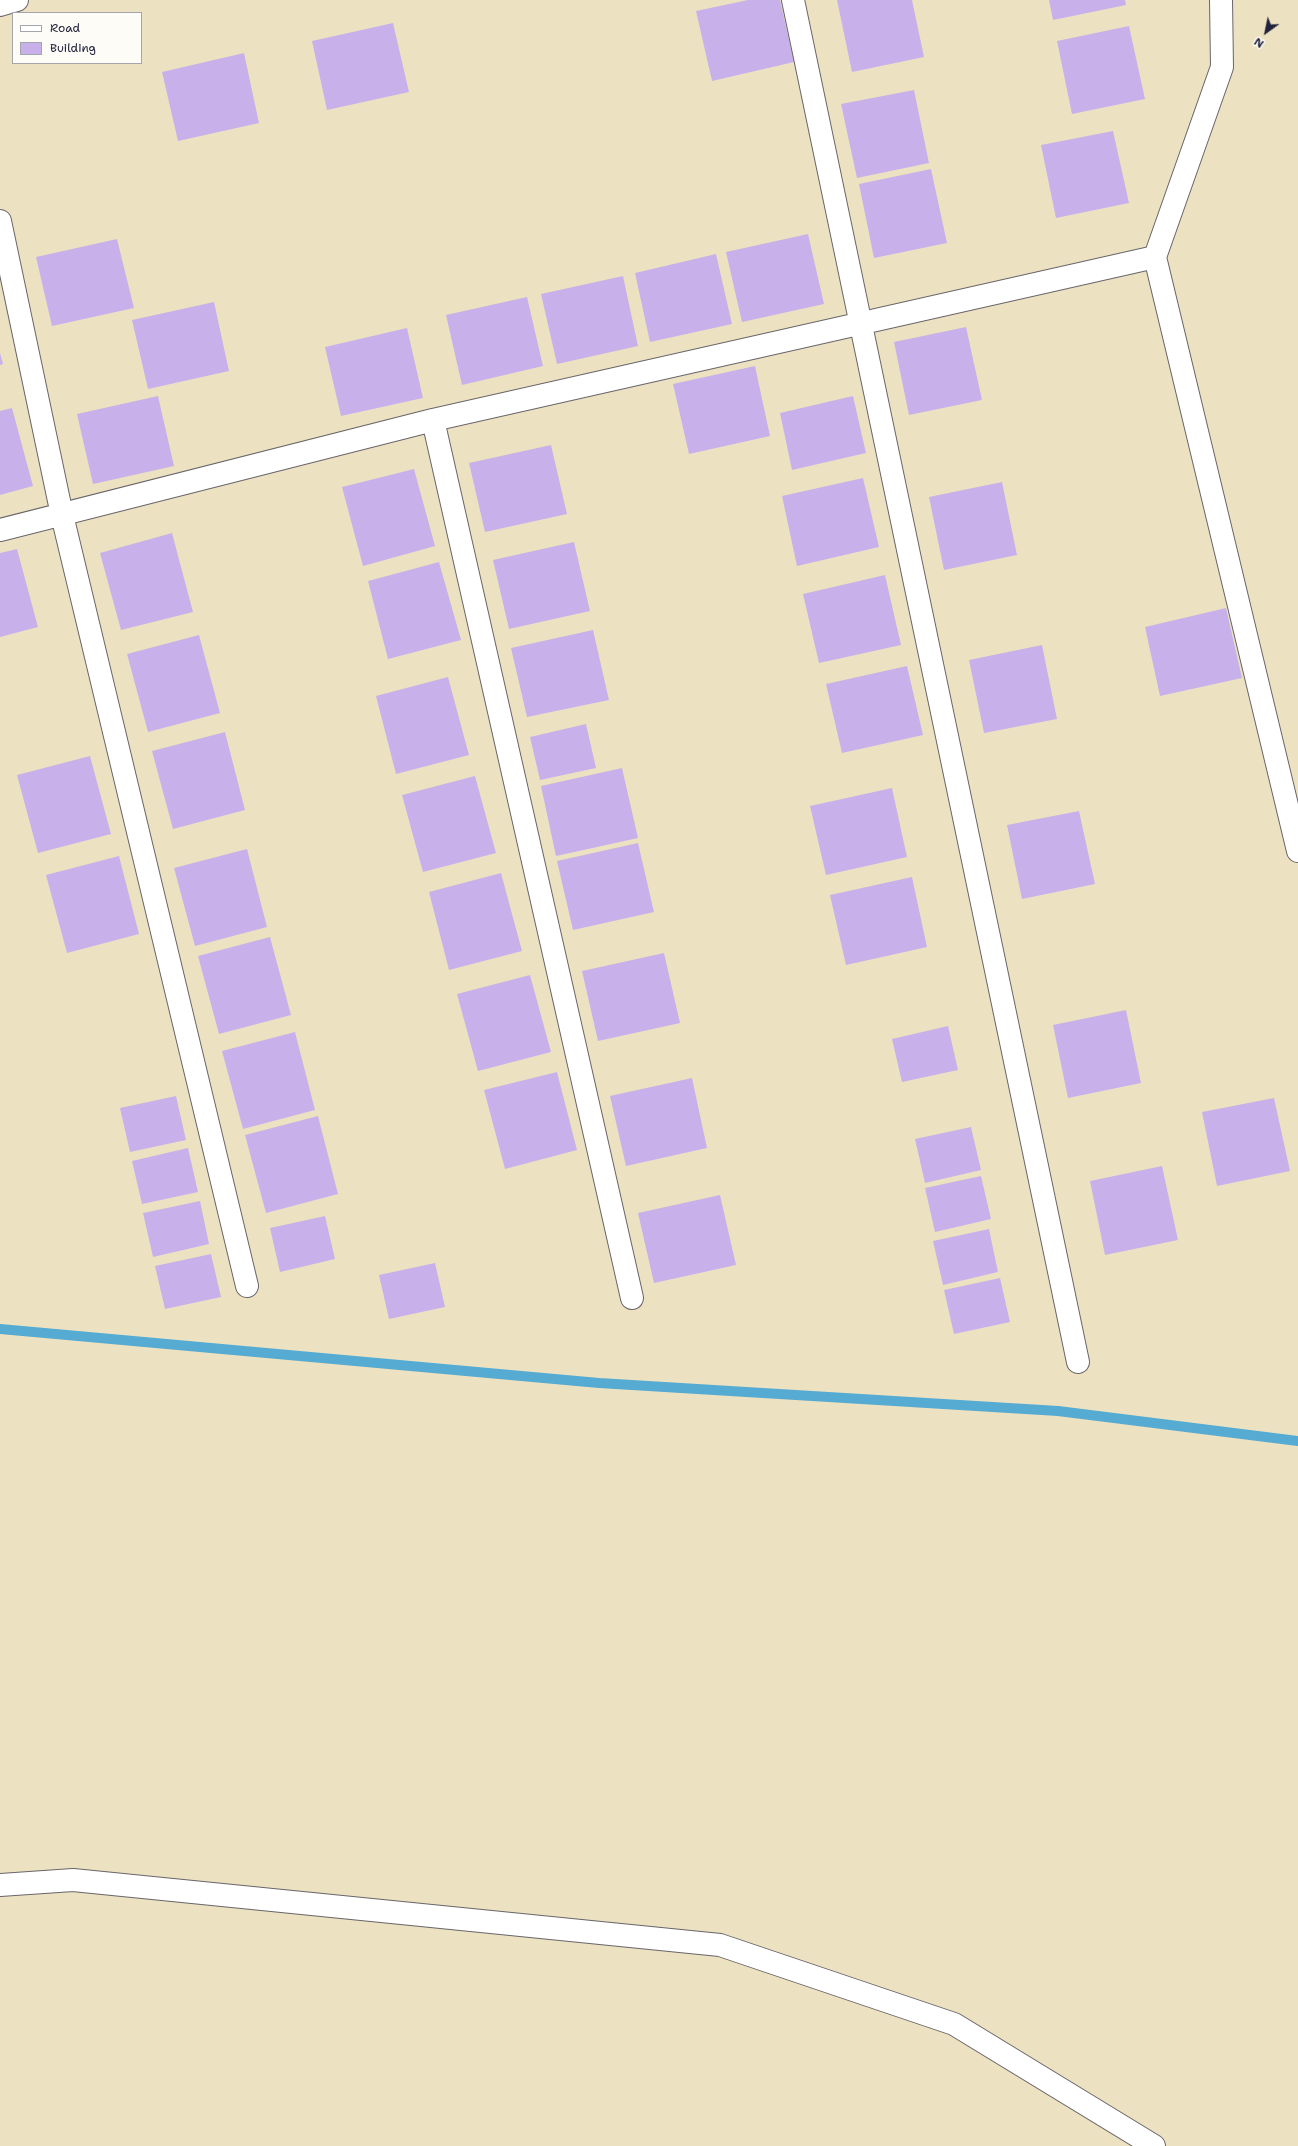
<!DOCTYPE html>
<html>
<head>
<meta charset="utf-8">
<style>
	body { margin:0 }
	#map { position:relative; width:1298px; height:2146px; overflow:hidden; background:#ece2c1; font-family:"Shantell Sans",sans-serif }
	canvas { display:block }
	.legend { position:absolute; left:12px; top:12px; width:130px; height:52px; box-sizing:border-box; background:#fdfcf7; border:1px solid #a5a5ac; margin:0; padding:5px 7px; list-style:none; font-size:12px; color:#22223b }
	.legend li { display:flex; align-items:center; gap:8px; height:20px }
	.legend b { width:20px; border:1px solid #a5a5ac }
	.north { position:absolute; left:1246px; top:12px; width:40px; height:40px; -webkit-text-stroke:3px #fdfcf7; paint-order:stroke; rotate:213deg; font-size:11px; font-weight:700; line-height:16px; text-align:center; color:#22223b }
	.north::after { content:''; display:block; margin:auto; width:14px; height:18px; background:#22223b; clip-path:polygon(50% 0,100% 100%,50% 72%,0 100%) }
</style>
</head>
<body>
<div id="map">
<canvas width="1298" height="2146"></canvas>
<ul class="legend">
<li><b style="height:5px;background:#fff"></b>Road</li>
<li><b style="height:11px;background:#c8b1eb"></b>Building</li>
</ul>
<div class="north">N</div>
</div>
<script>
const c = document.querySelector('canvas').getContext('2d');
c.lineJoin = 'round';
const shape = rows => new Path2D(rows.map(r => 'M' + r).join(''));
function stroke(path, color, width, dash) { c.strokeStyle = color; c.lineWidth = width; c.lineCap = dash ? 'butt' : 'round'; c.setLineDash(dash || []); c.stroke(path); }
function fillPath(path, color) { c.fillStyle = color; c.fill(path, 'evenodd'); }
stroke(shape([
	[0,1329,599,1383,1058,1411,1298,1441]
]), '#56abd3', 10);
fillPath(shape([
	[748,0,780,0,794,62,712,81,696,11],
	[837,0,912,0,924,57,852,72],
	[1049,0,1125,0,1126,5,1053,20],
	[393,23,409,92,327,110,312,41],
	[1129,26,1145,99,1072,114,1057,41],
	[244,53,259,123,178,141,162,72],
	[914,90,929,163,857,178,841,104],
	[1113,131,1129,203,1056,218,1041,145],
	[931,169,947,243,874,258,859,184],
	[808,234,824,304,742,322,726,252],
	[117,239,134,308,52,326,36,257],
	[716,254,732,324,650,342,635,273],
	[623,276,638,346,557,364,541,294],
	[527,297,543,366,462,385,446,315],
	[214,302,229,371,148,389,132,320],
	[966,327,982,400,909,415,894,342],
	[407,328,423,398,341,416,325,347],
	[0,353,3,364,0,365],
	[755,366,770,436,689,454,673,384],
	[158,396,174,466,93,484,77,414],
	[853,396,866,453,792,470,780,413],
	[12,408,33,486,0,495,0,411],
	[551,445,567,514,485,532,469,463],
	[414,469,435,546,363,566,342,487],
	[863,478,879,547,797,566,782,496],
	[1002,482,1017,555,944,570,929,497],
	[172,533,193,612,121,630,100,553],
	[574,542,590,611,509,629,493,560],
	[17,549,38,627,0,637,0,553],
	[439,562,461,640,388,659,368,581],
	[885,575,901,645,819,663,803,594],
	[1226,608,1242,678,1160,696,1145,627],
	[593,630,609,700,527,717,511,648],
	[199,635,220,713,148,732,127,654],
	[1042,645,1057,719,984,733,969,660],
	[907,666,923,735,842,753,826,684],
	[448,677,469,755,396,774,376,696],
	[586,724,596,768,540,780,530,737],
	[225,732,245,810,173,829,152,751],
	[90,756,111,834,38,853,17,775],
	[622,768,638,838,556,856,541,786],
	[475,776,496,853,423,872,402,795],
	[892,788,907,857,826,875,810,806],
	[1079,811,1095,884,1022,899,1007,825],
	[638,843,654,912,573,930,557,861],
	[247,849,267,927,195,946,174,868],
	[119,856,139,934,67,953,46,875],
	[501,873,522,951,449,970,429,892],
	[912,877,927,947,846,965,830,895],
	[270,937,291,1015,219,1034,198,956],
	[664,953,680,1023,598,1041,582,971],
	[530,975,551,1052,478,1071,457,994],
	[1126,1010,1141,1083,1068,1098,1053,1025],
	[948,1026,958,1070,902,1082,892,1039],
	[295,1032,315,1110,243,1129,222,1051],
	[557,1072,577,1150,505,1169,484,1090],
	[692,1078,707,1148,626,1166,610,1096],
	[176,1096,186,1140,130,1152,120,1108],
	[1274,1098,1290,1171,1217,1186,1202,1112],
	[318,1116,338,1194,266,1213,245,1135],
	[971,1127,981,1170,925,1183,915,1139],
	[188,1148,198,1192,142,1204,132,1161],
	[1162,1166,1178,1240,1105,1255,1090,1181],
	[981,1176,991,1219,935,1232,925,1188],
	[720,1195,736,1265,654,1283,638,1213],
	[200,1201,209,1244,153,1257,143,1213],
	[325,1216,335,1259,280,1272,270,1228],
	[989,1229,998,1272,943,1285,933,1241],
	[211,1254,221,1297,165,1309,155,1266],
	[435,1263,445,1307,389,1319,379,1275],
	[1000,1278,1010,1322,954,1334,944,1290]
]), '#c8b1eb');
const minor = shape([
	[793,0,1078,1362],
	[1221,0,1222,67,1155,257,1298,851],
	[0,5,17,0],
	[0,221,62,515,247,1286],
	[433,420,632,1298],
	[0,530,433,420,1155,257],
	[0,1885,73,1880,720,1945,954,2024,1154,2146]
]);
stroke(minor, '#69656a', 24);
stroke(minor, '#fff', 22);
</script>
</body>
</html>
